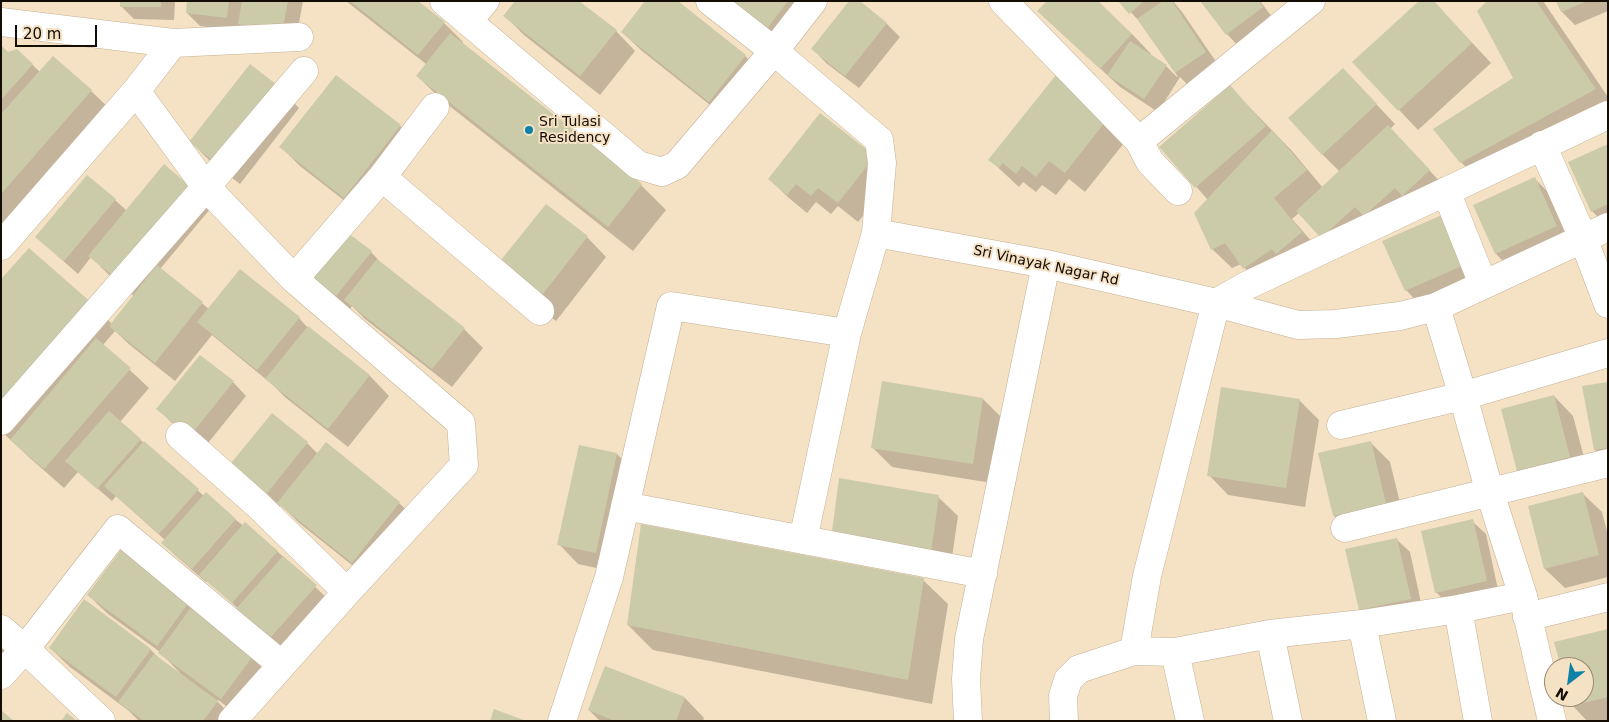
<!DOCTYPE html>
<html>
<head>
<meta charset="utf-8">
<style>
	body { margin:0 }
	#map { position:relative; width:1609px; height:722px; overflow:hidden; background:#f5e1c4; font-family:"DejaVu Sans",sans-serif }
	canvas { display:block }
	.frame { position:absolute; inset:0; border:2px solid #140d04; pointer-events:none }
	.north { position:absolute; left:1544px; top:657px; width:50px; height:50px; box-sizing:border-box; background:#f5e1c4; border:1px solid #9b8c77; border-radius:50%; rotate:210deg; font-size:14px; font-weight:700; line-height:20px; text-align:center; color:#140d04 }
	.north::after { content:''; display:block; margin:auto; width:18px; height:22px; background:#0c82a8; clip-path:polygon(50% 0,100% 100%,50% 72%,0 100%) }
	.scale { position:absolute; left:15px; top:25px; width:82px; height:22px; box-sizing:border-box; border:2px solid #140d04; border-top:0; padding-left:6px; font-size:15px; line-height:18px; white-space:nowrap; color:#140d04; -webkit-text-stroke:4px #f5e1c4; paint-order:stroke }
</style>
</head>
<body>
<div id="map">
<canvas width="1609" height="722"></canvas>
<div class="frame"></div>
<div class="north">N</div>
<div class="scale">20 m</div>
</div>
<script>
const c = document.querySelector('canvas').getContext('2d');
c.lineJoin = 'round';
function fillPath(path, color) { c.fillStyle = color; c.fill(path, 'evenodd'); }
const shape = rows => new Path2D(rows.map(r => 'M' + r).join(''));
function stroke(path, color, width, dash) { c.strokeStyle = color; c.lineWidth = width; c.lineCap = dash ? 'butt' : 'round'; c.setLineDash(dash || []); c.stroke(path); }
function label(font, color, halo, rows, align = 'center') {
  c.font = font + ' "DejaVu Sans",sans-serif'; c.lineWidth = 4; c.setLineDash([]); c.textBaseline = 'middle'; c.strokeStyle = halo; c.fillStyle = color; for (const [text, x, y, turn = 0] of rows) {
    c.save(); c.translate(x, y); c.rotate((+turn || 0) * Math.PI / 180); c.textAlign = isNaN(turn) ? turn : align; if (halo) c.strokeText(text, 0, 0); c.fillText(text, 0, 0); c.restore();
  }
}
fillPath(shape([
	[122,1,175,1,174,20,134,19,121,6],
	[188,1,303,1,295,45,253,37,241,25,240,31,200,26,187,13],
	[346,1,416,1,444,23,463,42,462,44,641,185,666,210,633,251,442,100,417,76,426,64],
	[730,1,823,1,786,48],
	[858,1,887,24,900,37,859,88,826,63,813,49],
	[1120,1,1173,1,1182,12,1219,66,1189,86,1180,77,1158,112,1120,87,1039,11,1132,34,1151,54,1150,55,1166,66,1177,77,1178,77,1144,26],
	[1202,1,1260,1,1275,21,1240,48,1227,34],
	[1433,1,1491,63,1418,130,1354,62],
	[1489,1,1543,1,1608,97,1608,120,1485,187,1461,162,1515,79],
	[1558,1,1606,1,1608,3,1608,11,1575,25,1562,12],
	[505,16,616,31,635,51,600,95,524,35],
	[622,32,745,56,764,75,729,120,642,51],
	[1,46,8,53,17,50,40,72,91,91,111,110,1,235],
	[336,76,400,126,420,146,364,216,300,166,281,147],
	[1056,77,1128,138,1085,192,1069,179,1056,195,1042,185,1036,192,1023,182,1019,187,990,160],
	[1230,87,1292,151,1323,188,1340,172,1322,154,1362,89,1395,124,1390,129,1448,190,1375,226,1342,257,1299,213,1292,219,1321,252,1263,288,1241,264,1232,268,1212,249,1208,200,1161,147],
	[280,89,299,108,240,184,210,161,191,142],
	[820,115,894,177,858,222,838,206,831,214,816,202,807,213,789,198,769,179],
	[1608,146,1608,227,1592,211],
	[164,166,211,208,160,269,209,309,299,318,308,328,370,376,389,396,348,447,286,398,273,385,212,335,175,381,130,345,115,331,103,345,149,388,120,422,204,496,277,551,329,600,284,651,207,580,206,582,176,556,163,543,165,540,116,496,112,501,78,472,64,488,31,459,1,431,93,304,112,324,134,296,109,275,91,257,78,274,36,237,115,200,127,211],
	[1535,179,1554,198,1576,246,1515,273,1496,254],
	[1442,216,1483,284,1425,310,1406,290],
	[587,237,606,257,556,321,514,289],
	[371,252,384,266,464,329,483,348,452,387,365,319,352,306,350,309,324,288,310,274],
	[233,382,246,396,204,448,171,422,158,409],
	[1608,383,1608,462,1595,450],
	[1554,396,1573,416,1589,476,1537,489,1518,470],
	[983,399,1002,418,992,483,892,467,872,447],
	[1299,400,1319,420,1305,507,1228,495,1209,475],
	[272,415,307,443,318,454,326,444,399,503,419,522,372,581,298,522,281,505,278,509,242,481],
	[1371,443,1390,462,1405,523,1353,535,1334,516],
	[617,454,636,474,615,572,578,564,559,544],
	[1582,493,1602,512,1608,535,1608,577,1565,588,1545,569],
	[938,497,958,516,949,578,852,558],
	[1472,521,1486,534,1499,594,1450,606,1436,592],
	[1396,539,1410,552,1423,612,1373,623,1360,610],
	[123,549,274,672,241,717,218,700,217,701,236,721,139,721,129,711,70,667,50,648,85,601,151,650,163,662,179,674,180,673,160,652,108,614,88,595],
	[923,580,948,604,932,704,653,650,628,625],
	[1608,630,1608,721,1587,721,1572,705,1570,697,1584,697,1584,667,1562,667],
	[1,644,12,655,1,668],
	[606,667,685,698,704,718,703,721,600,721,589,710]
]), '#0003');
fillPath(shape([
	[120,1,161,1,161,7,120,7],
	[187,1,229,1,227,18,186,13],
	[242,1,288,1,282,32,238,24],
	[350,1,418,1,445,22,418,55],
	[515,1,579,1,617,30,580,76,503,16],
	[645,1,678,1,746,55,709,102,621,32],
	[730,1,788,1,766,30],
	[849,1,860,1,887,23,845,76,811,49],
	[1047,1,1098,1,1132,34,1100,69,1037,11],
	[1118,1,1144,1,1129,14],
	[1163,1,1172,1,1206,52,1175,73,1137,19],
	[1200,1,1259,1,1263,7,1226,35],
	[1419,1,1434,1,1472,43,1398,111,1352,62],
	[1487,1,1536,1,1596,89,1460,163,1433,129,1513,78,1477,11],
	[1556,1,1587,1,1561,12],
	[450,33,642,184,608,227,416,76],
	[1130,41,1167,65,1144,99,1107,75],
	[1,45,8,52,17,49,33,64,1,100],
	[53,56,92,90,1,194,1,114],
	[250,64,281,88,220,166,189,142],
	[1343,68,1377,104,1322,155,1288,118],
	[336,75,401,125,344,198,279,147],
	[1056,75,1109,117,1065,173,1049,161,1036,177,1022,166,1016,174,1003,163,999,168,988,160],
	[1230,85,1266,126,1195,188,1159,147],
	[820,113,875,156,838,203,818,188,811,196,796,184,787,195,768,179],
	[1388,125,1430,170,1402,196,1395,188,1364,216,1355,207,1321,238,1296,211],
	[1272,130,1307,170,1274,198,1302,232,1276,254,1272,249,1243,269,1225,243,1211,250,1194,213],
	[1608,144,1608,204,1591,212,1568,162],
	[164,164,192,188,117,279,88,256],
	[87,175,116,199,64,261,35,237],
	[1535,177,1557,226,1495,254,1473,205],
	[546,204,588,236,536,303,493,270],
	[1442,215,1464,265,1405,291,1382,241],
	[344,230,372,251,336,296,309,274],
	[29,248,93,304,1,409,1,279],
	[377,259,465,328,432,369,344,300],
	[157,265,203,302,155,363,109,326],
	[240,269,300,317,257,370,197,322],
	[308,326,370,375,328,429,265,379],
	[96,338,131,368,44,469,10,440],
	[200,355,234,381,190,436,156,409],
	[882,381,983,398,973,464,871,448],
	[1608,382,1608,448,1594,450,1582,386],
	[1221,387,1300,399,1286,488,1207,476],
	[1554,395,1570,457,1517,471,1501,409],
	[109,411,141,439,97,489,65,461],
	[272,413,308,442,264,497,227,468],
	[144,441,199,489,159,534,104,486],
	[1371,441,1386,504,1333,516,1318,453],
	[326,442,400,502,352,563,277,503],
	[579,445,617,453,596,553,557,545],
	[839,478,939,495,930,560,831,539],
	[206,492,236,519,192,569,161,543],
	[1583,492,1599,555,1544,569,1528,506],
	[1473,519,1487,581,1435,593,1421,531],
	[245,522,278,551,232,603,199,575],
	[641,524,924,578,908,680,627,625],
	[1397,538,1411,599,1359,610,1345,549],
	[123,547,192,598,157,646,87,595],
	[283,556,317,585,270,638,236,609],
	[84,599,151,649,116,697,49,648],
	[192,606,256,652,221,699,158,653],
	[1608,629,1608,697,1571,706,1568,697,1584,697,1584,667,1561,667,1554,642],
	[154,654,218,701,203,721,144,721,118,702],
	[605,666,685,697,676,721,615,721,588,710],
	[494,709,526,721,490,721],
	[1,710,14,721,1,721],
	[67,713,77,721,61,721]
]), '#cbcbaa');
const minor = shape([
	[444,1,638,165,662,172,677,165,774,51,710,1],
	[813,1,774,51,879,140,882,163,876,233,847,333],
	[1003,1,1139,141,1311,1],
	[468,21,485,1],
	[1,22,173,43,136,91,1,246],
	[173,43,299,37],
	[136,91,206,187,294,279,461,423,464,465,347,592,232,721],
	[435,107,382,177,540,311],
	[1139,141,1150,162,1178,191],
	[1542,145,1583,238,1608,304],
	[1446,191,1483,284],
	[876,233,1046,264,1216,303,1298,325,1336,324,1400,316,1436,307,1608,227],
	[294,279,382,177],
	[1436,307,1463,396,1490,493,1523,596,1552,721],
	[1,421,206,187,304,71],
	[1341,425,1463,396,1608,353],
	[180,436,258,505,347,592],
	[625,506,983,574],
	[1345,528,1608,463],
	[1523,596,1458,609,1362,624,1270,634,1175,652,1134,651,1147,576,1216,303,1246,286,1608,115],
	[1458,609,1478,721],
	[1527,617,1608,597],
	[1362,624,1382,721],
	[1,629,25,649,101,721],
	[1270,634,1288,721],
	[1175,652,1190,721],
	[1,675,25,649,118,529,282,665],
	[562,721,609,577,671,306,847,333,803,540],
	[968,721,966,679,969,639,1046,264],
	[1064,721,1063,696,1068,680,1079,669,1134,651]
]);
stroke(minor, '#c4b095', 29);
stroke(minor, '#fff', 28);
for (const [x, y, r, color] of [
	[529,130,5,"#0c82a8"]
]) { const dot = new Path2D(); dot.arc(x, y, r, 0, 2 * Math.PI); c.fillStyle = color; c.fill(dot); stroke(dot, '#f5e1c4', 2); }
label('14px', '#140d04', '#f5e1c4', [
	["Sri Tulasi",539,122],
	["Residency",539,138]
], 'left');
label('14px', '#140d04', '#f5e1c4', [
	["Sri Vinayak Nagar Rd",1046,266,12]
]);
</script>
</body>
</html>
